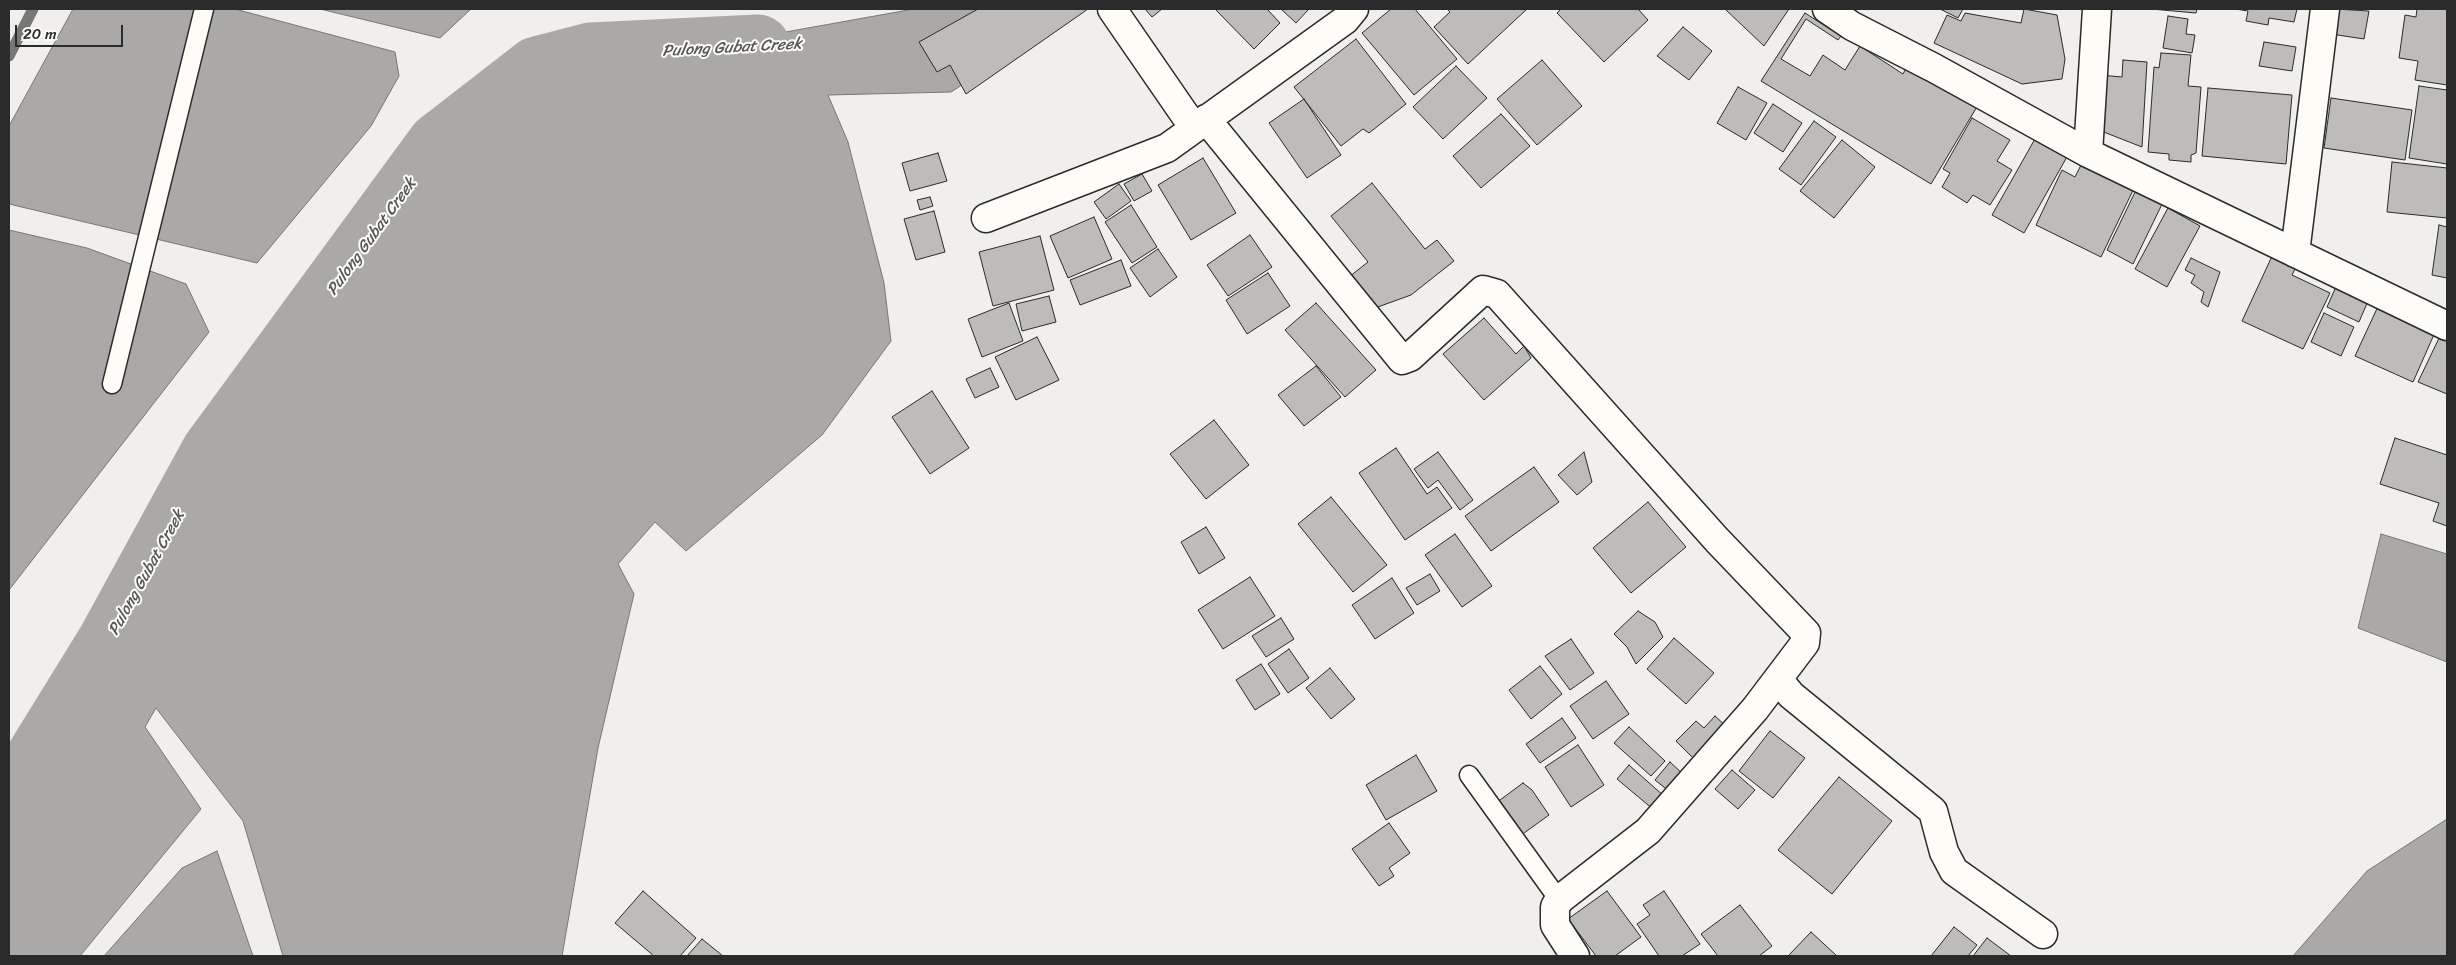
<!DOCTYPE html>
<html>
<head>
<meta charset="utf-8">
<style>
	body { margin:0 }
	#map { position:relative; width:2456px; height:965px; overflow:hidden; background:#f0efeb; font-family:Sriracha,sans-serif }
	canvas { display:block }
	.frame { position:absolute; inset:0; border:10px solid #2b2b2b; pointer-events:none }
	.scale { position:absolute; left:15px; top:25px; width:108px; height:22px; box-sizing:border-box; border:2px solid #2b2b2b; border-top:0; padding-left:6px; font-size:15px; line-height:18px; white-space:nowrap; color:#2b2b2b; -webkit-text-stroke:4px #fdfcf7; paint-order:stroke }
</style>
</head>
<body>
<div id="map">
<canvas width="2456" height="965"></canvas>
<div class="frame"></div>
<div class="scale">20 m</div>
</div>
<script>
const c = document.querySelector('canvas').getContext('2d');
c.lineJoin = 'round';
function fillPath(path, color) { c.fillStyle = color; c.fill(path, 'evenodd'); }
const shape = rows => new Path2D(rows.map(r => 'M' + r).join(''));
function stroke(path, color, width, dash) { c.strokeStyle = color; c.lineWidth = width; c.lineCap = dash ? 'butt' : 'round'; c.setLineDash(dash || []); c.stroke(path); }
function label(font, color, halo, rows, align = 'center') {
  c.font = font + ' Sriracha,sans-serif'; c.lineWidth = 4; c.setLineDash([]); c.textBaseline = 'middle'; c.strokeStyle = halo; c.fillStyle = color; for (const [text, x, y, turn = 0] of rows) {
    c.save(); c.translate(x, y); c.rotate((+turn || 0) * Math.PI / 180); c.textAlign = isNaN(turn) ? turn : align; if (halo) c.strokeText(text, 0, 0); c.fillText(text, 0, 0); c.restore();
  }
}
const water = shape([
	[73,9,235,9,395,52,399,76,371,126,257,263,9,204,9,126,73,9],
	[320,9,471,9,440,38,320,9],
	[914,9,1080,9,951,92,828,95,848,142,884,283,891,341,822,435,686,551,655,522,618,564,634,594,598,748,562,956,283,956,243,821,156,708,145,727,201,809,80,956,9,956,9,822,155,616,364,235,562,72,914,9],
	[9,230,87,248,186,284,209,332,9,590,9,230],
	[2381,534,2447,554,2447,662,2358,628,2381,534],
	[2447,819,2447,956,2293,956,2367,871,2447,819],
	[217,851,253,956,104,956,182,868,217,851]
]);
fillPath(water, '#aaa9a7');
stroke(water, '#777775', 1);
stroke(shape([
	[9,56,33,9]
]), '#777775', 11);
stroke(shape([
	[9,805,109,643,213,453,439,145,537,69,591,55,758,47]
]), '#aaa9a7', 65);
const building = shape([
	[978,9,1088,9,966,94,950,65,937,72,919,42,978,9],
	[1145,9,1162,9,1152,17,1145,9],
	[1215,9,1267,9,1280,23,1254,49,1215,9],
	[1281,9,1309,9,1296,23,1281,9],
	[1391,9,1415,9,1457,59,1414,95,1362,33,1391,9],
	[1447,9,1527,9,1468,64,1434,27,1450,12,1447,9],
	[1561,9,1638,9,1648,20,1604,62,1557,13,1561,9],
	[1725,9,1789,9,1764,46,1725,9],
	[1940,9,1963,9,1958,18,1940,9],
	[2024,9,2057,15,2065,59,2062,79,2022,84,1934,43,1947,15,1961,21,1965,13,2021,23,2024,9],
	[2151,9,2197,9,2196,13,2151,9],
	[2235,9,2297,9,2294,22,2269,18,2268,25,2246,21,2248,11,2235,9],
	[2335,9,2369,11,2364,39,2331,34,2335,9],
	[2417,9,2447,9,2447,85,2415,80,2418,61,2399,58,2405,15,2416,17,2417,9],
	[1805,13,1841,36,1838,40,1806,19,1781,59,1810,76,1823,55,1845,70,1860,46,1903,74,1910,60,1981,100,1931,184,1761,81,1805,13],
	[2168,16,2188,19,2186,34,2195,35,2192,53,2163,48,2168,16],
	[1683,27,1712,51,1689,80,1657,56,1683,27],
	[1356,39,1406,104,1369,133,1363,129,1341,146,1294,87,1356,39],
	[2264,42,2296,47,2292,71,2259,66,2264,42],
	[2161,53,2191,55,2188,86,2201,87,2196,153,2191,155,2191,162,2169,160,2169,154,2148,152,2154,67,2159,68,2161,53],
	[1542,60,1582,106,1537,145,1497,99,1542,60],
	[2123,60,2147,62,2142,147,2096,129,2100,75,2122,77,2123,60],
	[1456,66,1487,98,1443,139,1413,107,1456,66],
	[2419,86,2447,90,2447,164,2409,158,2419,86],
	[1738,87,1767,103,1746,140,1717,123,1738,87],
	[2208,88,2292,95,2286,164,2202,156,2208,88],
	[2331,98,2412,110,2405,160,2324,148,2331,98],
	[1304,99,1341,155,1307,178,1269,123,1304,99],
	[1773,104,1802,123,1783,152,1754,133,1773,104],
	[1501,114,1530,146,1481,188,1453,156,1501,114],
	[1972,118,2010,140,1997,161,2012,170,1990,205,1973,195,1967,203,1942,187,1950,173,1943,169,1972,118],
	[1814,121,1836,137,1801,185,1779,169,1814,121],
	[2040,130,2072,148,2024,233,1992,215,2040,130],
	[1842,140,1875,167,1834,218,1800,191,1842,140],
	[938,153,947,181,910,191,902,163,938,153],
	[2085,157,2137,182,2101,257,2036,225,2062,170,2075,177,2085,157],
	[1203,158,1236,213,1191,240,1158,185,1203,158],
	[2392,162,2447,168,2447,218,2387,212,2392,162],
	[1142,174,1152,191,1134,201,1124,184,1142,174],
	[1372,183,1425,249,1437,240,1454,261,1411,295,1375,308,1349,277,1368,262,1331,216,1372,183],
	[1119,184,1131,201,1106,219,1094,202,1119,184],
	[2139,184,2166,196,2133,264,2107,250,2139,184],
	[930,197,933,206,920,210,917,200,930,197],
	[1131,205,1157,247,1132,263,1105,222,1131,205],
	[2168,208,2200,226,2167,287,2135,269,2168,208],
	[934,211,945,252,916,260,904,219,934,211],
	[1094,217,1112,259,1068,278,1050,236,1094,217],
	[2439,225,2447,227,2447,278,2432,275,2439,225],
	[1250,235,1272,267,1228,296,1207,265,1250,235],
	[1040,236,1054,290,993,306,979,252,1040,236],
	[1158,249,1177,277,1150,297,1130,268,1158,249],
	[2273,254,2297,265,2292,275,2330,293,2303,349,2242,321,2273,254],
	[2191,258,2220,272,2208,307,2201,302,2204,292,2191,283,2195,275,2185,270,2191,258],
	[1121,260,1131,286,1080,305,1070,280,1121,260],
	[1268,273,1290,306,1247,334,1226,300,1268,273],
	[2339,280,2371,294,2359,322,2327,307,2339,280],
	[1049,296,1056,322,1022,331,1016,304,1049,296],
	[2381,300,2436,330,2413,382,2355,356,2381,300],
	[1009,303,1023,341,982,357,968,319,1009,303],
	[1316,303,1376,370,1345,397,1285,330,1316,303],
	[2324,313,2354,327,2341,356,2311,342,2324,313],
	[1484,318,1516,354,1524,346,1531,358,1484,400,1443,354,1484,318],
	[2441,334,2447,336,2447,394,2418,382,2441,334],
	[1037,337,1059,380,1016,400,995,357,1037,337],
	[1316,366,1341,397,1304,426,1278,395,1316,366],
	[990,368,999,387,975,398,966,379,990,368],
	[932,391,969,448,930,474,892,417,932,391],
	[1214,420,1249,465,1206,499,1170,454,1214,420],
	[2395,438,2447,455,2447,526,2433,521,2439,503,2380,484,2395,438],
	[1396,448,1427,494,1437,487,1452,508,1405,540,1359,473,1396,448],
	[1438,452,1473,500,1460,510,1438,480,1428,488,1414,469,1438,452],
	[1584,452,1592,482,1577,495,1558,475,1584,452],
	[1534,467,1559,502,1491,551,1465,516,1534,467],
	[1331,497,1387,565,1353,592,1298,524,1331,497],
	[1648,502,1686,547,1631,593,1593,548,1648,502],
	[1206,527,1225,558,1199,574,1181,542,1206,527],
	[1455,534,1492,586,1462,607,1425,555,1455,534],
	[1430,574,1440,591,1417,605,1406,588,1430,574],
	[1250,577,1275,616,1223,649,1198,610,1250,577],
	[1392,578,1414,613,1375,639,1352,605,1392,578],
	[1638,611,1655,622,1663,637,1636,664,1627,647,1614,634,1638,611],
	[1281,618,1294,639,1266,657,1252,636,1281,618],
	[1674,638,1714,673,1686,704,1647,669,1674,638],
	[1571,639,1594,673,1570,690,1545,656,1571,639],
	[1289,649,1309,678,1288,693,1268,664,1289,649],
	[1261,664,1280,694,1255,710,1236,680,1261,664],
	[1540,666,1562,694,1531,719,1509,690,1540,666],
	[1330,668,1355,699,1331,719,1306,688,1330,668],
	[1606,681,1629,714,1593,739,1570,706,1606,681],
	[1715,716,1729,729,1697,762,1676,741,1696,721,1704,728,1715,716],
	[1562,718,1576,738,1540,763,1526,744,1562,718],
	[1629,727,1665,761,1651,776,1614,743,1629,727],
	[1770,731,1805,758,1773,798,1739,771,1770,731],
	[1578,745,1604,785,1571,807,1545,767,1578,745],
	[1416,755,1437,791,1386,820,1366,785,1416,755],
	[1670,762,1684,775,1670,792,1655,780,1670,762],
	[1629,765,1665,797,1654,810,1617,779,1629,765],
	[1732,770,1755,790,1738,809,1715,789,1732,770],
	[1839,777,1892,821,1832,894,1778,850,1839,777],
	[1523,783,1532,790,1549,815,1520,836,1496,803,1523,783],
	[1389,823,1410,853,1389,868,1394,876,1379,886,1352,849,1389,823],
	[643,891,696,938,680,956,654,956,615,923,643,891],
	[1607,891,1641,937,1615,956,1596,956,1568,919,1607,891],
	[1664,891,1700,944,1682,956,1659,956,1637,924,1650,915,1643,905,1664,891],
	[1740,905,1772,946,1759,956,1718,956,1701,934,1740,905],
	[1954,927,1977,945,1968,956,1931,956,1954,927],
	[1811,932,1837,956,1788,956,1811,932],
	[1987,938,2011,956,1973,956,1987,938],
	[702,939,723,956,687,956,702,939]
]);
fillPath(building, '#bdbcb8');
stroke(building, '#2b2b2b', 1);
const lane = shape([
	[112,384,204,9],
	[1469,775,1559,900]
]);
const street = shape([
	[1112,9,1194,128],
	[1827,9,1852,26,1934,68,2088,153,2447,326],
	[1206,119,1402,360,1410,357,1483,290,1497,294,1717,540,1806,633,1805,643,1755,709,1648,831,1559,900,1555,907,1555,925,1575,956],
	[2088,153,2097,9],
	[986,218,1167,148,1345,20,1354,9],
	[2295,253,2325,9],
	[1778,679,1791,695,1933,811,1944,852,1954,871,2043,934]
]);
stroke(lane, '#2b2b2b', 21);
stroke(street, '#2b2b2b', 31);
stroke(lane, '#fdfcf7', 18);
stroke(street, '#fdfcf7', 28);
label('italic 16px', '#575756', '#fdfcf7', [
	["Pulong Gubat Creek",732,48,-3],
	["Pulong Gubat Creek",372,237,-54],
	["Pulong Gubat Creek",147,573,-61]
]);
</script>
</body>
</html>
